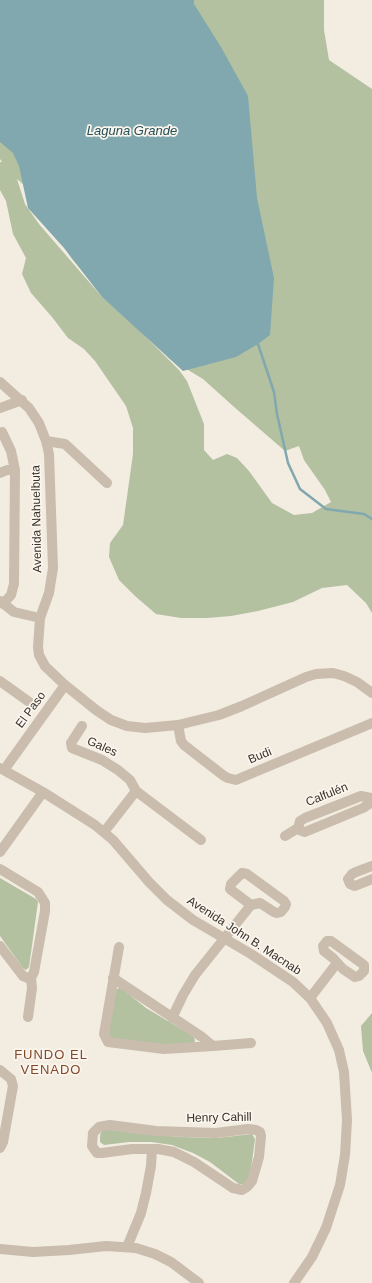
<!DOCTYPE html>
<html>
<head>
<meta charset="utf-8">
<style>
	body { margin:0 }
	canvas { display:block; background:#f2ece1 }
</style>
</head>
<body>
<canvas width="372" height="1283"></canvas>
<script>
const c = document.querySelector('canvas').getContext('2d');
c.lineJoin = 'round';
function fillPath(path, color) { c.fillStyle = color; c.fill(path, 'evenodd'); }
const shape = rows => new Path2D(rows.map(r => 'M' + r).join(''));
function stroke(path, color, width, dash) { c.strokeStyle = color; c.lineWidth = width; c.lineCap = dash ? 'butt' : 'round'; c.setLineDash(dash || []); c.stroke(path); }
function label(font, color, halo, rows, align = 'center') {
  c.font = font + ' Helvetica,sans-serif'; c.lineWidth = 3.5; c.setLineDash([]); c.textBaseline = 'middle'; c.strokeStyle = halo; c.fillStyle = color; for (const [text, x, y, turn = 0] of rows) {
    c.save(); c.translate(x, y); c.rotate((+turn || 0) * Math.PI / 180); c.textAlign = isNaN(turn) ? turn : align; if (halo) c.strokeText(text, 0, 0); c.fillText(text, 0, 0); c.restore();
  }
}
fillPath(shape([
	[0,0,324,0,324,30,329,60,372,89,372,613,366,603,347,585,322,588,293,602,258,611,231,616,207,618,181,618,156,614,135,596,119,580,109,557,110,543,123,525,133,454,133,428,126,406,95,361,84,349,68,338,52,317,31,293,22,274,26,258,13,234,6,201,0,190,0,162,2,162,0,159],
	[17,179,25,186,72,259,97,288,170,359,203,379,233,406,285,451,299,446,304,460,325,490,331,502,312,513,294,515,272,503,249,471,237,458,227,454,213,460,204,450,204,424,187,381,179,370,136,327,102,297,39,224,25,204],
	[0,878,36,899,38,902,29,967,26,970,23,968,0,936],
	[120,987,146,1008,193,1036,195,1040,194,1043,166,1045,113,1040,107,1033,113,1009,116,990],
	[372,1013,372,1073,363,1051,361,1026],
	[106,1129,134,1133,181,1137,217,1138,252,1134,255,1139,251,1169,247,1182,243,1184,239,1184,210,1162,193,1153,172,1145,151,1142,129,1142,104,1145,100,1142,100,1136,101,1132]
]), '#b3c1a1');
fillPath(shape([
	[0,0,194,0,194,4,221,47,248,96,257,198,274,278,270,335,258,344,236,357,183,371,102,297,64,248,28,208,19,166,13,153,0,142]
]), '#81a8ae');
stroke(shape([
	[258,344,274,392,277,414,288,463,300,489,326,509,364,514,372,519]
]), '#81a8ae', 2.5);
stroke(shape([
	[0,382,29,408,39,423,46,441,49,454,53,568,49,593,40,618,38,647,39,655,45,666,65,685,96,710,111,720,127,726,145,728,178,725,219,715,242,706,306,677,316,674,333,673,344,676,357,682,372,693],
	[0,408,22,400],
	[2,432,11,451,15,470,14,584,11,595,3,604],
	[46,441,65,444,107,483],
	[0,473,7,470,15,470],
	[0,601,14,612,40,618],
	[0,681,32,704],
	[178,725,181,741,184,745,224,776,228,778,236,780,243,777,372,723],
	[82,726,71,743,72,748,102,760,118,770,130,780,136,791,201,840],
	[0,768,43,792,95,825,113,840,149,882,167,900,193,920,251,954,293,982,310,998,327,1023,339,1050,344,1072,347,1120,345,1155,340,1185,326,1228,312,1257,294,1283],
	[4,770,65,685],
	[372,798,361,796,305,818,300,821,298,828,299,830,305,832,363,808,372,802],
	[104,832,136,791],
	[285,836,298,828],
	[0,852,43,792],
	[372,866,356,872,352,874,348,879,350,884,355,886,372,879],
	[0,869,38,892,45,903,45,911,34,972,31,978,32,988,28,1017],
	[327,941,331,941,364,965,364,971,359,976,355,977,343,969,333,958,324,951,323,946,327,941],
	[0,946,23,976,28,978,31,978],
	[119,947,104,1034,108,1042,164,1049,213,1046,251,1043],
	[113,978,202,1037,213,1046],
	[310,998,337,963],
	[172,1018,183,995,195,975,251,905,260,903,274,912,277,913,281,912,285,907,286,904,284,901,247,874,242,873,231,884,230,889,251,905],
	[0,1070,11,1079,13,1086,3,1142,0,1148],
	[110,1125,156,1131,216,1133,248,1129,256,1130,260,1132,261,1136,259,1157,252,1181,247,1187,242,1190,233,1188,194,1162,174,1152,158,1149,132,1149,102,1153,97,1153,92,1146,93,1133,99,1127,110,1125],
	[127,1247,141,1213,146,1193,151,1166,152,1149],
	[0,1249,33,1252,69,1250,106,1246,136,1248,155,1254,171,1262,199,1283]
]), '#cabdad', 10);
label('12px', '#39312b', '#faf5ed', [
	["Avenida Nahuelbuta",37,519,-91],
	["El Paso",31,710,-54],
	["Gales",102,747,24],
	["Budi",260,756,-23],
	["Calfulén",327,795,-22],
	["Avenida John B. Macnab",244,936,33],
	["Henry Cahill",219,1118,-1]
]);
label('italic 13px', '#235058', '#faf5ed', [
	["Laguna Grande",132,131]
]);
c.letterSpacing = '1px';
label('13px', '#834729', '#faf5ed', [
	["FUNDO EL",51,1055],
	["VENADO",51,1070]
]);
c.letterSpacing = '0px';
</script>
</body>
</html>
